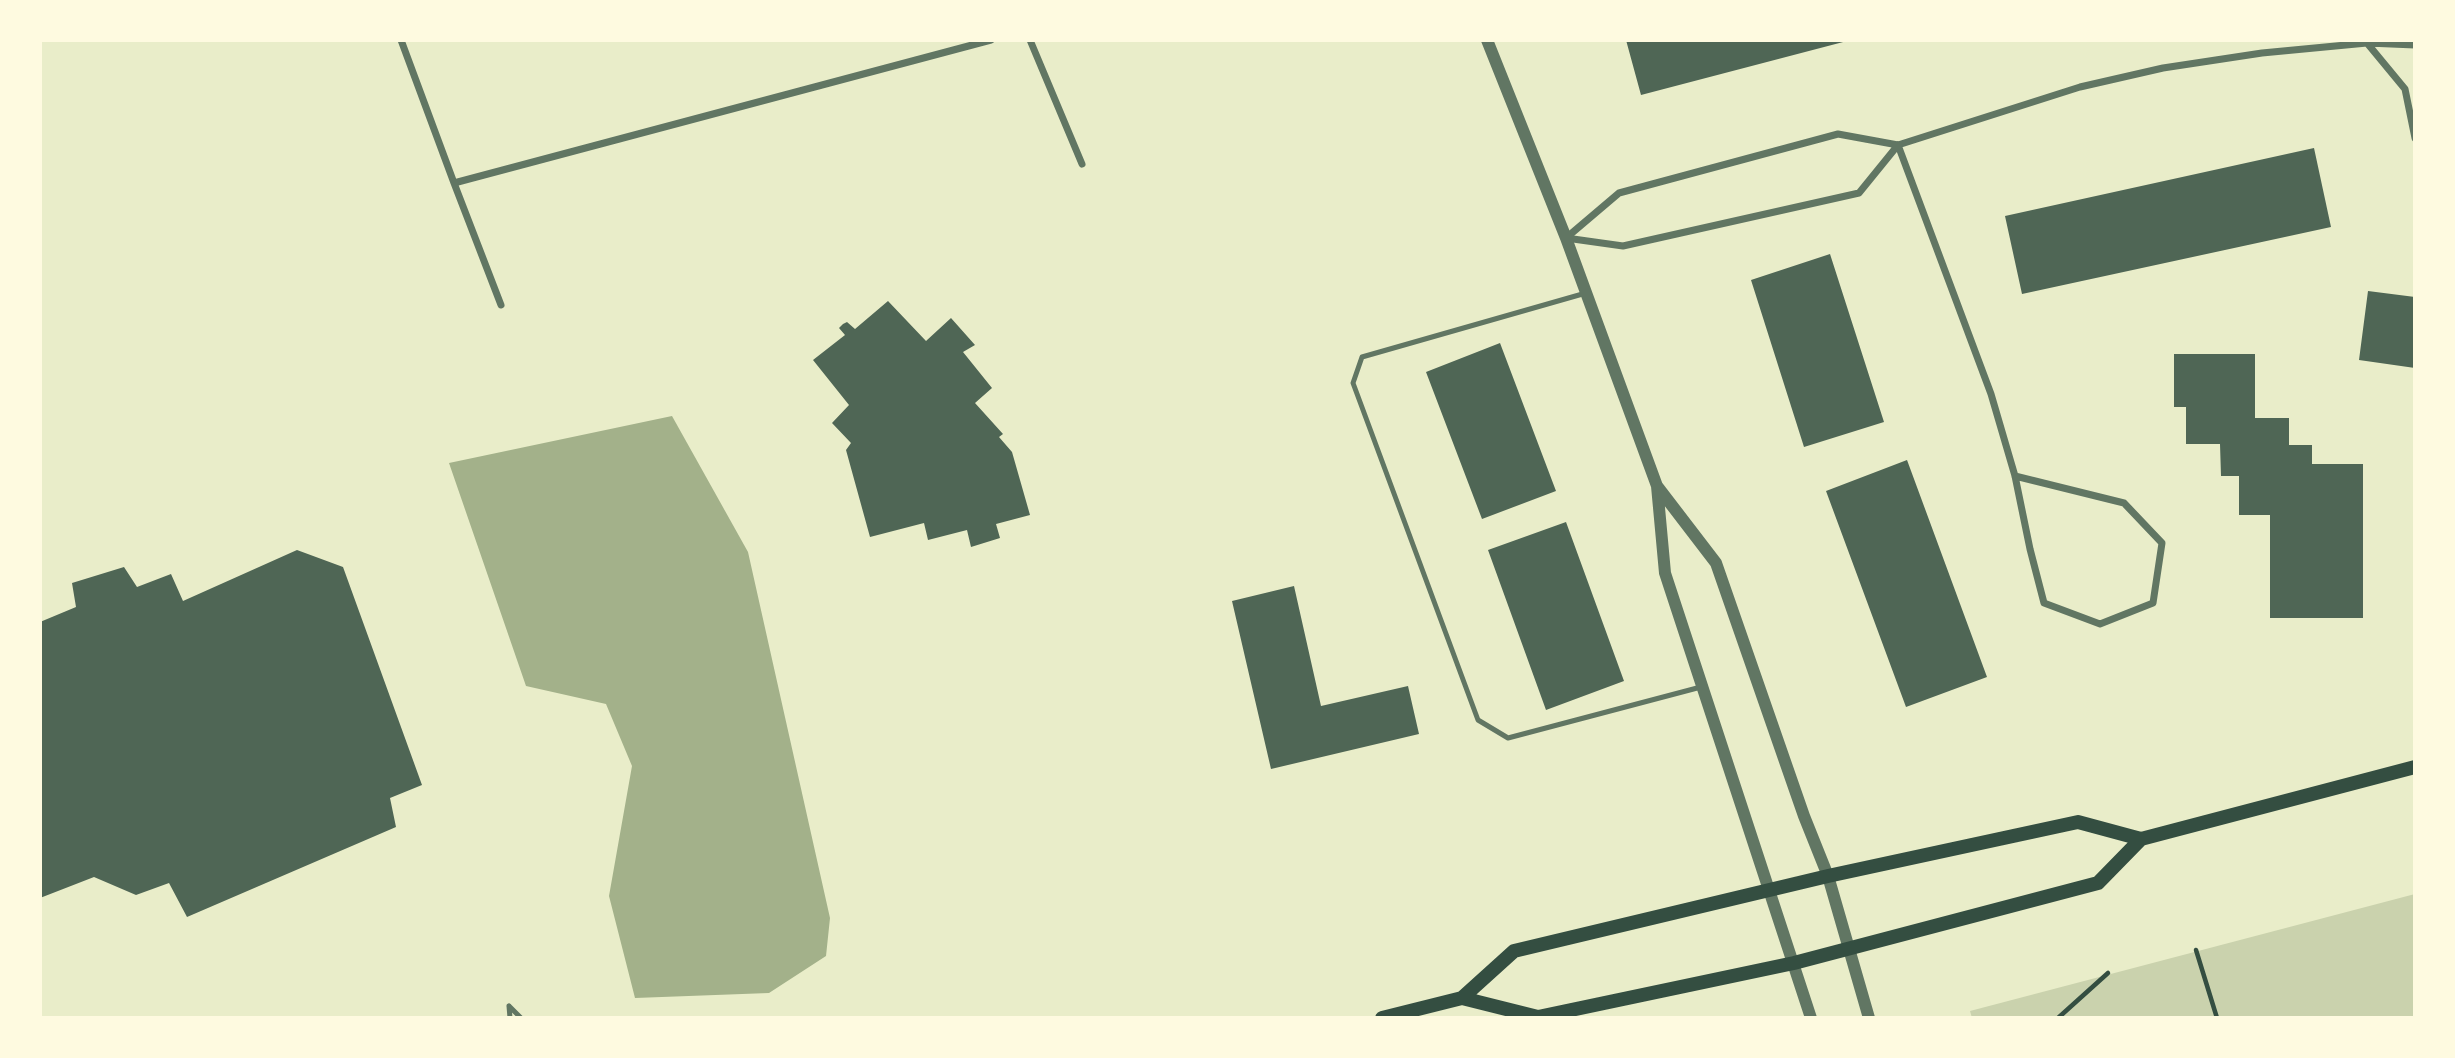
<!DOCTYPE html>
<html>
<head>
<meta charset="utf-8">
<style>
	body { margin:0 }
	#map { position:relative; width:2455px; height:1058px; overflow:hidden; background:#e9edc9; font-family:"Titillium Web",sans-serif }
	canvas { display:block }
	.frame { position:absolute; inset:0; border:42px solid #fefae0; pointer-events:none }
</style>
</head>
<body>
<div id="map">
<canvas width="2455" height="1058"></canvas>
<div class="frame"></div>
</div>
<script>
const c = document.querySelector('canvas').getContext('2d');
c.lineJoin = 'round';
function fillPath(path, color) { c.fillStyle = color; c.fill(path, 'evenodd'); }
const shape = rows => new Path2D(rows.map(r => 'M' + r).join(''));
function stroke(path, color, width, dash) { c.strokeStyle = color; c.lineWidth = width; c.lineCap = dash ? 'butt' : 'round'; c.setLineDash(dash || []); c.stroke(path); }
fillPath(shape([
	[2415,894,2415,1018,1972,1018,1970,1011]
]), '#cad2ad');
fillPath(shape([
	[672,416,748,552,830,918,826,956,769,993,635,998,609,896,632,766,606,704,526,686,449,463]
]), '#a3b18a');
fillPath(shape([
	[1626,40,1846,40,1847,41,1641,95],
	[2314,148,2331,227,2022,294,2005,216],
	[1830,254,1884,422,1804,447,1751,280],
	[2368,291,2415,297,2415,368,2359,360],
	[888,301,926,341,951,318,975,345,963,352,992,388,975,403,1003,434,999,437,1012,452,1030,515,996,524,1000,538,971,547,967,530,928,540,924,523,870,537,846,450,851,443,832,423,849,405,813,360,845,335,839,328,843,324,847,322,855,329],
	[1500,343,1556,491,1482,519,1426,372],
	[2174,354,2255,354,2255,418,2289,418,2289,445,2312,445,2312,464,2363,464,2363,618,2270,618,2270,515,2239,515,2239,476,2221,476,2220,444,2186,444,2186,407,2174,407],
	[1907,460,1987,677,1906,707,1826,491],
	[1566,522,1624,681,1546,710,1488,550],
	[297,550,343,567,422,785,390,798,396,827,187,917,169,883,136,895,94,877,40,898,40,622,76,607,72,583,124,567,137,587,171,574,183,601],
	[1294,586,1321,706,1408,686,1419,734,1271,769,1232,601]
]), '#4f6655');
stroke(shape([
	[2196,950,2217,1018],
	[2058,1018,2108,973]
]), '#344e41', 4.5);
stroke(shape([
	[1586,293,1362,357,1353,383,1478,720,1508,738,1701,687],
	[509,1006,521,1018],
	[509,1006,510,1018]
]), '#617663', 5);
stroke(shape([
	[401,40,454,183,991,40],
	[1030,40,1082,164],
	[2367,43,2405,89,2415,138],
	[1898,145,1991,394,2015,476],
	[454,183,501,305],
	[1566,238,1619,193,1838,134,1898,145,2080,87,2163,68,2262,53,2367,43,2415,45],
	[1566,238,1623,246,1859,193,1898,145],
	[2015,476,2124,503,2162,543,2153,603,2100,624,2044,603,2030,549,2015,476]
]), '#617663', 7);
stroke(shape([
	[1487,40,1566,238,1657,486,1665,573,1811,1018],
	[1657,486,1716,563,1804,816,1828,876,1869,1018]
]), '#617663', 12);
stroke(shape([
	[1462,998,1538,1017,1794,963,2098,883,2141,839],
	[1382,1018,1462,998,1514,951,1828,876,2078,822,2141,839,2415,767]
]), '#344e41', 14);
</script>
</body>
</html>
